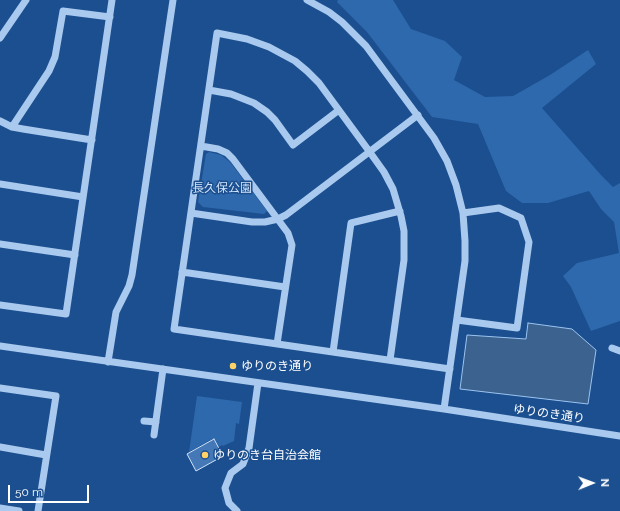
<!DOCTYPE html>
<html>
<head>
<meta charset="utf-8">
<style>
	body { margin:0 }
	#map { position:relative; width:620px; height:511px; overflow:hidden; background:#1b4f8f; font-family:Raleway,sans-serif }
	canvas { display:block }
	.north { position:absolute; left:572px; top:463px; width:40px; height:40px; -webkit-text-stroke:3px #1b4f8f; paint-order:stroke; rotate:89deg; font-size:11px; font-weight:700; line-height:16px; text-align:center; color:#fff }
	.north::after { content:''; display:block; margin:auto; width:14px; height:18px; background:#fff; clip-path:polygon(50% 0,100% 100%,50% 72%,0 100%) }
	.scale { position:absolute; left:8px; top:485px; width:81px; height:18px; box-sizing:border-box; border:2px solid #fff; border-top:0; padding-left:5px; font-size:12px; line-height:14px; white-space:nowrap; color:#fff; -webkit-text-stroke:3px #1b4f8f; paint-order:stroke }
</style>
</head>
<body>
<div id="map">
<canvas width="620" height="511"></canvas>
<div class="north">N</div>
<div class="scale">50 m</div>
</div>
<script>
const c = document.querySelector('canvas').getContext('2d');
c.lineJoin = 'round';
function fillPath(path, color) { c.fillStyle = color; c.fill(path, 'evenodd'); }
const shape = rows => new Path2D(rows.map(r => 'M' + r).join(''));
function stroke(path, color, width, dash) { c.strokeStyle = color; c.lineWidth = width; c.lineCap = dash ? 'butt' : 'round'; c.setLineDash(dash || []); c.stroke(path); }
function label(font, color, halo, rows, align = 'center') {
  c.font = font + ' Raleway,"Noto Sans JP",sans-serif'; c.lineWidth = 3; c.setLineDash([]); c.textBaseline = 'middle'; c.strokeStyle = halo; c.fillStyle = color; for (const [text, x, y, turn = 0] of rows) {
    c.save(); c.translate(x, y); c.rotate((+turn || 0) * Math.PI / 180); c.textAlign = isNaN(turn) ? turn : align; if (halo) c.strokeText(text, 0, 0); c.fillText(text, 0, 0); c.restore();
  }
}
fillPath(shape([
	[338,0,393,0,411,29,445,41,462,57,454,80,485,97,513,96,550,75,588,50,596,64,542,108,601,175,613,187,620,183,620,321,591,331,571,287,563,276,577,263,619,253,614,222,601,209,589,191,548,203,522,203,506,191,478,124,432,117,367,32,337,2],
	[209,152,221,155,230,162,267,211,264,214,203,207,198,202,206,154],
	[197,396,242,402,239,424,236,423,234,441,223,446,222,445,219,447,214,438,189,452]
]), '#2e69ad');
const water = shape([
	[528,323,572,329,596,350,588,404,460,389,467,335,526,339,528,323]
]);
fillPath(water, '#3c6290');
stroke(water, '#9cc4f0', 1);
const building = shape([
	[214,439,223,456,196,471,187,454,214,439]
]);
fillPath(building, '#4478b7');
stroke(building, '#cfe3fa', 1);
stroke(shape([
	[307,0,329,12,342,22,366,46,434,138,447,161,456,185,463,213,465,241,465,261,444,409],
	[0,38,26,0],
	[209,90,231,94,254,103,267,112,275,120,293,145,339,110],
	[0,121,12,127,23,129,92,140],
	[12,127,49,71,55,57,63,11,110,17],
	[201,146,218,149,227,153,233,159,288,233,292,245,277,344],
	[0,184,83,197],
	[191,213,252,222,265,222,278,219,286,215,418,115],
	[0,244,75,255],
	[182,272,285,287],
	[0,305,66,314,112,0],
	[457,320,517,328,529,242,521,218,499,208,463,213],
	[0,346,444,409,620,436],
	[612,348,620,351],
	[333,352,351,223,400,211],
	[390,360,404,260,404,231,401,216,393,189,384,172,369,151,319,83,307,71,295,61,269,47,247,39,217,33,174,329,450,369],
	[108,362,116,312,129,286,132,275,173,0],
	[0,388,56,396,38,511],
	[144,421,156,422],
	[154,435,163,369],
	[0,447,46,455],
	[0,508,19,511],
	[237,511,229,503,225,488,231,473,243,464,249,448,258,383]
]), '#a9c9ee', 7);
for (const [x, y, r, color] of [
	[233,366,4,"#ffd166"],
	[205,455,4,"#ffd166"]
]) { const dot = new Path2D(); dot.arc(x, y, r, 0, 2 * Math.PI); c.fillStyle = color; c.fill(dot); stroke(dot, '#1b4f8f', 1.5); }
label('12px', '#cfe3fa', '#1b4f8f', [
	["長久保公園",222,188]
]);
label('12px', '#fff', '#1b4f8f', [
	["ゆりのき通り",241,366],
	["ゆりのき台自治会館",213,455]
], 'left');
label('12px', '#fff', '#1b4f8f', [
	["ゆりのき通り",549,414,8]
]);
</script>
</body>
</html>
